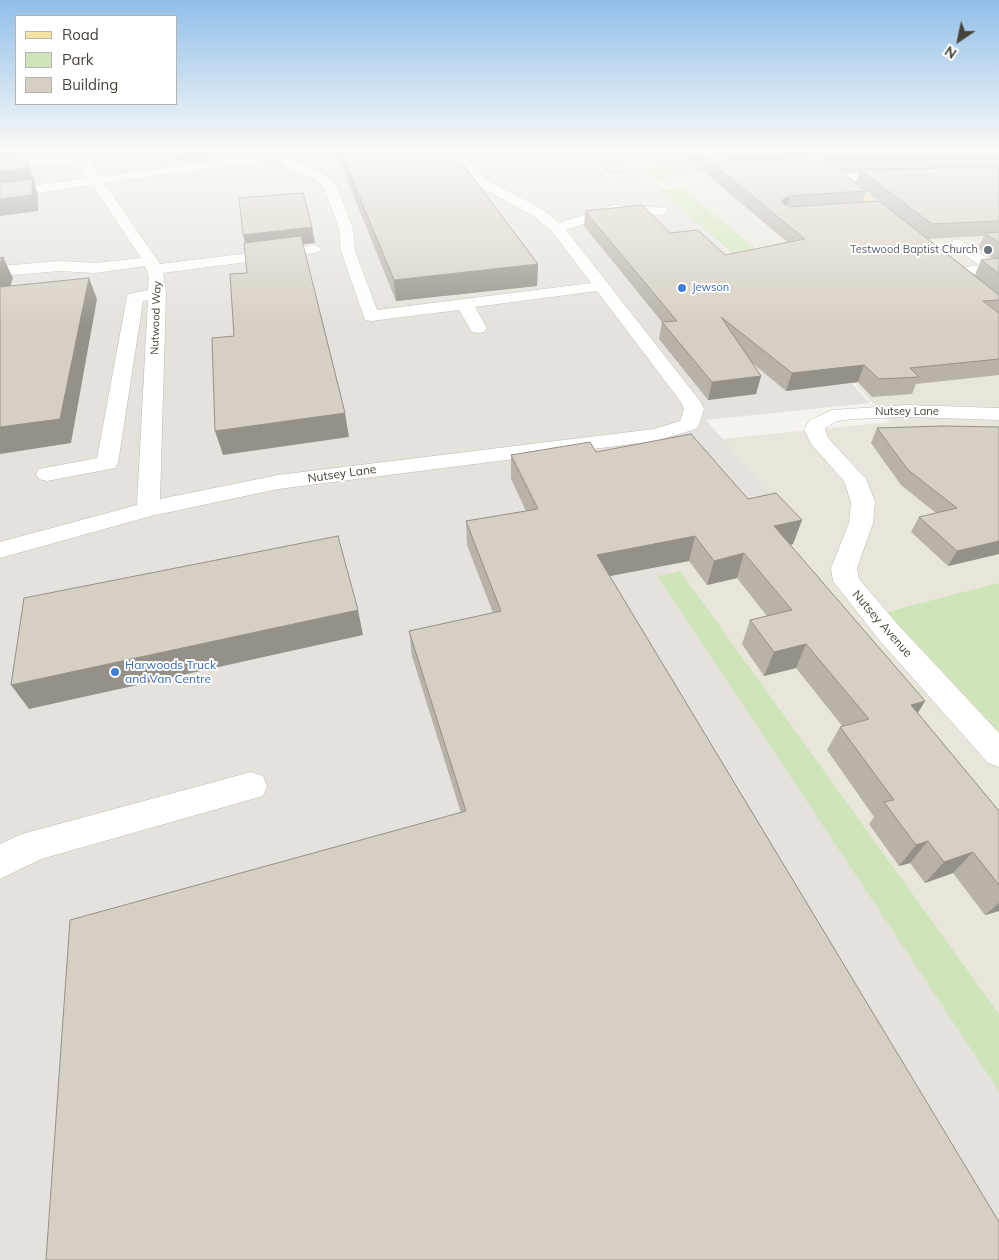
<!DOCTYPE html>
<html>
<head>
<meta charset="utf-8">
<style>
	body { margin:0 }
	#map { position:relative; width:999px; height:1260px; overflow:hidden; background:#f5f3ed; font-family:Mulish,sans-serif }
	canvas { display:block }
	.legend { position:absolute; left:15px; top:15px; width:162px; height:90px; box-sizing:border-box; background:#fff; border:1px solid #b6b4b0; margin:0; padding:6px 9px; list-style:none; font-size:15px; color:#49443a }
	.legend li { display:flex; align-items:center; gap:10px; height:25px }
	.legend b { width:25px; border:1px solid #b6b4b0 }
	.north { position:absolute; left:934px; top:15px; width:50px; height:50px; -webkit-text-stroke:4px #fff; paint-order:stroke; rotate:214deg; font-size:14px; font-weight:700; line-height:20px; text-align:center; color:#49443a }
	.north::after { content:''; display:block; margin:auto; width:18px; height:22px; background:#49443a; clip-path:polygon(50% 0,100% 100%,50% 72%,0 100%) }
</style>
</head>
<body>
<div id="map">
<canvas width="999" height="1260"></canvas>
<ul class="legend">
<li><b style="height:6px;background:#f6e3a4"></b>Road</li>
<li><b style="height:14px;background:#cfe5b9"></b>Park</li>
<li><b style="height:14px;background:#d6cfc3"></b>Building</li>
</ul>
<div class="north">N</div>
</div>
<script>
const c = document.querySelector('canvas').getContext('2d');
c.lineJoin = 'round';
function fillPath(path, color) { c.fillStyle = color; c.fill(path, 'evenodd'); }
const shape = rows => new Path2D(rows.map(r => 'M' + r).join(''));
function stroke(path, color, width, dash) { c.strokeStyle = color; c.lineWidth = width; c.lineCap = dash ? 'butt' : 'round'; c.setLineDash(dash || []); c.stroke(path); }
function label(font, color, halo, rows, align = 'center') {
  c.font = font + ' Mulish,sans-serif'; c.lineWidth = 4; c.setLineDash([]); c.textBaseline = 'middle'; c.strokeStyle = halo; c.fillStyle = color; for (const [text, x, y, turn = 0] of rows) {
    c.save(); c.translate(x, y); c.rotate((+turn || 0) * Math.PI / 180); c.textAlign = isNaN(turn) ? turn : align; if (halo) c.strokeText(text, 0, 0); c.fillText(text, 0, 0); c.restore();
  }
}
fillPath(shape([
	[645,150,999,150,999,1014,858,818,645,536,781,506,722,439,890,422,703,218,661,183,625,166,610,152]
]), '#e8e5db');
fillPath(shape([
	[0,150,572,150,581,152,608,177,639,174,659,184,685,206,870,403,706,420,782,507,646,537,858,818,999,1014,999,1260,0,1260]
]), '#e5e2dd');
fillPath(shape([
	[581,150,607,150,624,166,643,171,658,165,713,161,722,171,678,175,664,183,641,173,609,175],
	[683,188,761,254,735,256,661,190],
	[680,571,999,1014,999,1091,657,576],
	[998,583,999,584,999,732,887,612]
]), '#cfe5b9');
fillPath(shape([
	[658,150,695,153,705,161,655,165,643,170,628,167,613,153]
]), '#e4e3e0');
const minor = shape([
	[72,150,84,150,100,177,287,150,296,163,322,172,336,185,353,229,355,251,377,310,591,283,552,231,532,215,479,186,447,150,459,150,487,180,542,209,559,223,614,205,666,208,668,211,661,215,615,213,566,230,700,401,704,409,699,425,696,429,656,441,278,489,151,516,0,558,0,542,137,505,148,300,143,301,118,463,115,468,47,481,39,479,36,474,39,469,97,458,127,297,129,294,148,290,149,276,145,266,95,273,60,271,0,276,0,266,60,261,95,263,141,258,93,185,0,198,0,190,88,178,79,161,0,172,0,164,75,154,72,150],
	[279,159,288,169,314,178,324,187,339,229,341,251,365,320,371,321,459,310,472,332,478,333,484,332,487,328,475,307,597,291,681,402,684,409,680,421,654,429,278,475,160,499,166,294,163,273,315,253,322,249,315,245,160,264,104,183,279,159],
	[669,150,690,150,688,152,673,155,669,154,669,150],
	[895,173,899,174,901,177,899,180,837,182,831,178,837,174,895,173],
	[958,239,998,265,998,271,955,277,950,275,947,272,950,269,979,265,953,246,951,243,953,240,958,239],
	[907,405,999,408,999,420,907,417,854,419,837,421,825,428,828,438,866,479,875,502,873,523,857,568,859,579,900,627,999,733,999,767,988,763,880,641,833,581,831,568,849,523,851,502,844,481,811,444,804,429,810,420,832,410,907,405],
	[251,772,263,776,267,786,263,796,41,859,0,879,0,844,22,834,251,772]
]);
const major = shape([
	[797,150,810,150,902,223,904,226,902,229,892,229,797,150]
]);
stroke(minor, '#c0bbb0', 1);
stroke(major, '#dbc175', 1);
fillPath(minor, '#fff');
fillPath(major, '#f6e3a4');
fillPath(shape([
	[335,150,452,150,538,264,537,286,396,301],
	[684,150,807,150,806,157,821,156,813,150,999,150,999,375,916,384,912,394,872,397,858,382,786,391,751,362,761,376,756,394,708,400,659,339,662,322,584,226,585,211,670,233,725,255,787,242,684,155],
	[842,172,859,172,856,183],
	[866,191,878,201,863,202],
	[984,236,978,248,993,259,981,260,975,275,928,239],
	[943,426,999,554,948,566,911,532,919,517,936,513,901,485,871,443,877,428],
	[596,452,748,499,802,520,793,544,790,545,925,701,918,713,999,811,999,911,985,915,953,873,925,883,910,863,899,866,869,824,874,817,827,750,840,727,843,727,796,668,764,676,742,644,750,620,767,616,737,578,707,585,689,561,610,576,999,1222,461,813,412,656,409,631,493,613,467,545,466,521,526,511,511,479,511,455]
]), '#b8b2a8');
fillPath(shape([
	[0,150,20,150,23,159,0,162],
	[174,150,215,150,216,156,176,160],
	[732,150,730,163,725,156],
	[25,155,36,183,34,183,38,195,38,211,0,216,0,172],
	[790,196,786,210,778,214,782,200],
	[312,227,315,243,247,251,243,235],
	[3,257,13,278,2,310,0,307,0,266],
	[538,264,537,286,396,301,394,280],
	[89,278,97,299,71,443,0,454,0,427],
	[864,365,858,382,786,391,792,373],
	[761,376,756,394,708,400,712,382],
	[345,413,349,437,223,455,215,431],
	[802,520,793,544,765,551,774,526],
	[695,536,689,561,594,579,597,555],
	[999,541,999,554,948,566,957,551],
	[744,553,737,578,707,585,714,561],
	[358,610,363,635,29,709,11,685],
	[806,644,796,668,764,676,774,652],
	[925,701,910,725,911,705],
	[928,841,910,863,899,866,916,845],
	[973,852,953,873,925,883,944,862],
	[999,903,999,911,985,915]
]), '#969188');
const building = shape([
	[340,150,452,150,538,264,394,280,340,150],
	[696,150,733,150,725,156,733,161,821,156,866,191,790,196,782,200,782,203,790,207,879,201,999,295,999,300,983,301,999,313,999,359,910,368,919,377,879,379,864,365,792,373,721,317,761,376,712,382,662,322,677,321,585,211,642,205,670,233,698,230,725,255,805,239,696,150],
	[833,150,999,150,999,156,845,159,833,150],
	[25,155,30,168,0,172,0,158,25,155],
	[999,167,999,221,932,224,860,170,999,167],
	[32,179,32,195,0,199,0,183,32,179],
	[303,193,312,227,243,235,239,198,303,193],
	[999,232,999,243,985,233,999,232],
	[301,236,345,413,215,431,212,338,234,336,230,274,247,273,244,243,301,236],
	[3,257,0,266,0,258,3,257],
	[999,258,999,274,981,260,999,258],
	[89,278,60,419,0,427,0,287,89,278],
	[943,426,999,427,999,541,957,551,919,517,957,508,908,470,877,428,943,426],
	[691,434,748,499,776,493,802,520,774,526,925,701,911,705,999,811,999,885,973,852,944,862,928,841,916,845,884,802,894,800,840,727,869,719,806,644,774,652,750,620,792,610,744,553,714,561,695,536,597,555,999,1222,999,1260,46,1260,70,920,466,811,409,631,501,611,466,521,538,509,511,455,590,442,596,452,691,434],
	[338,536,358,610,11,685,24,598,338,536]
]);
fillPath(building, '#d6cfc3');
stroke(building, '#969188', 1);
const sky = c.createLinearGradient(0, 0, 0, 326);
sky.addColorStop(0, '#91bfe9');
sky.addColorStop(0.46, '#fafaf7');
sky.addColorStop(1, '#fafaf700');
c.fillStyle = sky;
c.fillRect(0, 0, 999, 326);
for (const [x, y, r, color] of [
	[988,250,5,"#6b7280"],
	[682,288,5,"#3f7fe0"],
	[115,672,5,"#3f7fe0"]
]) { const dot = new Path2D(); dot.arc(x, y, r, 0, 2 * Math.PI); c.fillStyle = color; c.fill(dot); stroke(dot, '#fff', 2); }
label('11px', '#5b616d', '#fff', [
	["Testwood Baptist Church",978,250]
], 'right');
label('11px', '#366cbe', '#fff', [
	["Jewson",692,288]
], 'left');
label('11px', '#49443a', '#fff', [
	["Nutwood Way",156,318,-88],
	["Nutsey Lane",907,412]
]);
label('12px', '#49443a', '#fff', [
	["Nutsey Lane",342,474,-8],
	["Nutsey Avenue",882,624,49]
]);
label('12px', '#366cbe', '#fff', [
	["Harwoods Truck",125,665],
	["and Van Centre",125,679]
], 'left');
</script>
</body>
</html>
